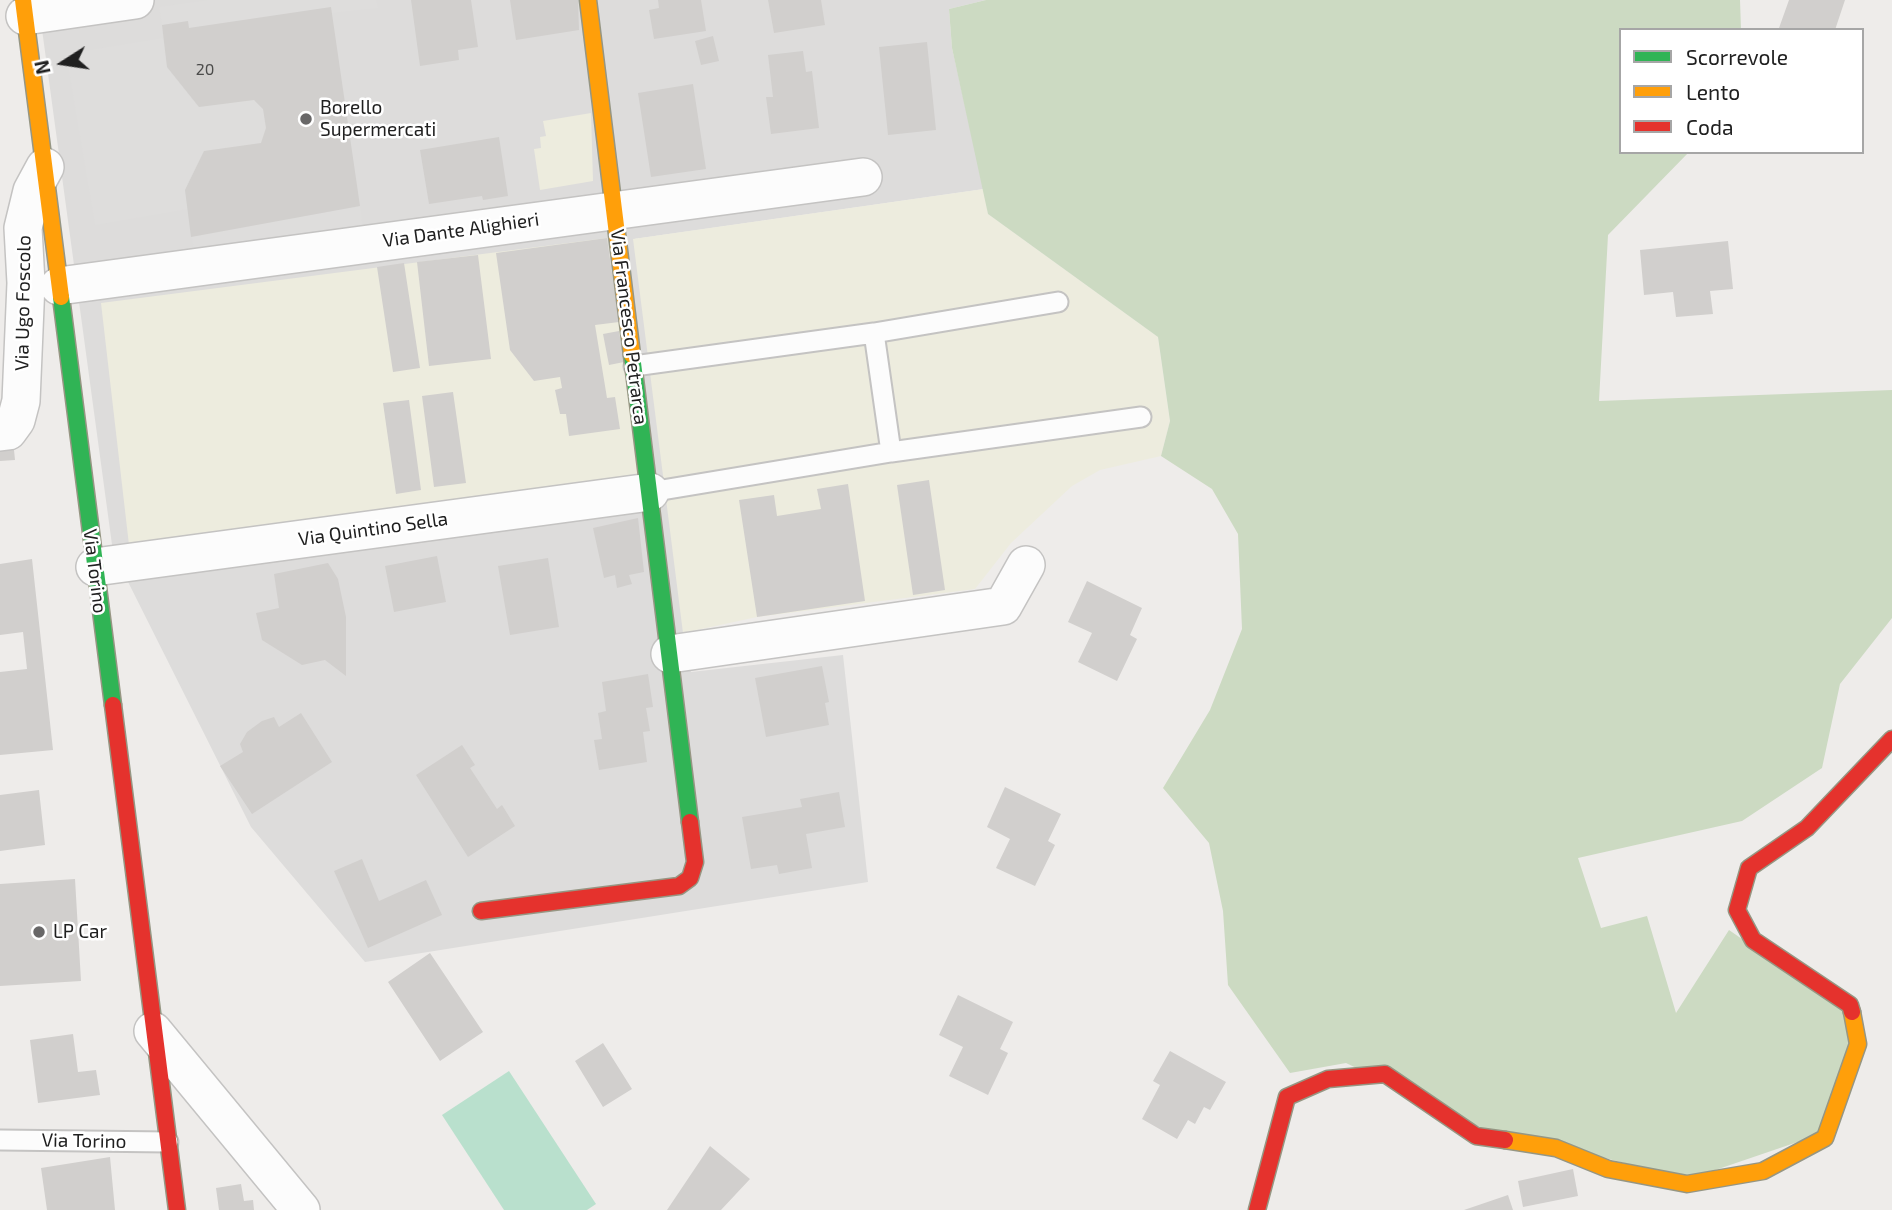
<!DOCTYPE html>
<html>
<head>
<meta charset="utf-8">
<style>
	body { margin:0 }
	#map { position:relative; width:1892px; height:1210px; overflow:hidden; background:#eeecea; font-family:"Exo 2",sans-serif }
	canvas { display:block }
	.legend { position:absolute; left:1619px; top:28px; width:245px; height:126px; box-sizing:border-box; background:#fff; border:2px solid #a6a6a6; margin:0; padding:9px 12px; list-style:none; font-size:21px; color:#202020 }
	.legend li { display:flex; align-items:center; gap:14px; height:35px }
	.legend b { width:35px; border:2px solid #a6a6a6 }
	.north { position:absolute; left:28px; top:28px; width:70px; height:70px; -webkit-text-stroke:5px #fff; paint-order:stroke; rotate:258deg; font-size:19px; font-weight:700; line-height:28px; text-align:center; color:#202020 }
	.north::after { content:''; display:block; margin:auto; width:24px; height:32px; background:#202020; clip-path:polygon(50% 0,100% 100%,50% 72%,0 100%) }
</style>
</head>
<body>
<div id="map">
<canvas width="1892" height="1210"></canvas>
<ul class="legend">
<li><b style="height:9px;background:#30b455"></b>Scorrevole</li>
<li><b style="height:9px;background:#ff9f0a"></b>Lento</li>
<li><b style="height:9px;background:#e5322d"></b>Coda</li>
</ul>
<div class="north">N</div>
</div>
<script>
const c = document.querySelector('canvas').getContext('2d');
c.lineJoin = 'round';
function fillPath(path, color) { c.fillStyle = color; c.fill(path, 'evenodd'); }
const shape = rows => new Path2D(rows.map(r => 'M' + r).join(''));
function stroke(path, color, width, dash) { c.strokeStyle = color; c.lineWidth = width; c.lineCap = dash ? 'butt' : 'round'; c.setLineDash(dash || []); c.stroke(path); }
function label(font, color, halo, rows, align = 'center') {
  c.font = font + ' "Exo 2",sans-serif'; c.lineWidth = 5; c.setLineDash([]); c.textBaseline = 'middle'; c.strokeStyle = halo; c.fillStyle = color; for (const [text, x, y, turn = 0] of rows) {
    c.save(); c.translate(x, y); c.rotate((+turn || 0) * Math.PI / 180); c.textAlign = isNaN(turn) ? turn : align; if (halo) c.strokeText(text, 0, 0); c.fillText(text, 0, 0); c.restore();
  }
}
fillPath(shape([
	[38,0,986,0,949,9,952,48,984,189,634,239,691,672,843,655,868,882,365,962,251,827,113,552]
]), '#dddcdb');
fillPath(shape([
	[591,113,593,181,540,190,534,149,541,148,540,137,546,136,543,121],
	[984,189,988,214,1158,337,1170,421,1161,456,1100,470,1072,486,1011,543,975,589,757,617,683,633,633,239],
	[607,238,641,474,129,545,101,303]
]), '#edecde');
fillPath(shape([
	[986,0,1740,0,1741,30,1621,30,1621,152,1689,152,1608,235,1599,401,1892,390,1892,618,1840,684,1822,768,1742,821,1578,858,1601,928,1647,916,1676,1013,1729,930,1843,1009,1849,1045,1821,1134,1689,1179,1480,1127,1346,1063,1290,1073,1228,985,1223,911,1209,843,1163,788,1210,710,1242,629,1238,534,1212,489,1161,456,1170,421,1158,337,988,214,952,48,949,9]
]), '#ccdac2');
fillPath(shape([
	[509,1071,596,1204,587,1210,504,1210,442,1115]
]), '#b9e0cd');
fillPath(shape([
	[209,0,376,0,378,8,189,28,187,21,162,25,159,7],
	[163,38,167,67,199,107,254,100,263,109,266,128,261,143,204,151,185,190,188,209,95,225,66,54],
	[360,206,364,235,195,259,192,237]
]), '#dedddc');
fillPath(shape([
	[411,0,471,0,478,47,458,50,459,60,420,66],
	[510,0,578,0,579,30,516,40],
	[658,0,701,0,706,31,654,39,649,10,659,8],
	[768,0,821,0,825,25,774,33],
	[1789,0,1845,0,1835,30,1783,30,1779,28],
	[331,7,360,206,191,237,185,190,204,151,261,143,266,128,263,109,254,100,199,107,167,67,162,25,188,21,189,28],
	[713,36,719,61,701,65,695,41],
	[927,42,936,130,888,135,879,47],
	[803,51,806,72,812,71,819,128,771,134,766,97,773,97,768,55],
	[693,84,706,169,651,177,638,93],
	[499,137,508,196,483,200,482,196,429,204,420,150],
	[607,238,619,322,595,325,607,398,615,397,620,429,569,436,566,414,560,414,555,390,562,388,560,377,534,381,510,350,496,253],
	[1728,241,1733,289,1710,291,1713,314,1676,317,1673,292,1644,295,1640,250],
	[478,255,491,359,429,366,417,262],
	[404,263,420,368,393,372,377,267],
	[619,331,624,362,609,365,603,334],
	[453,392,466,483,434,487,422,396],
	[409,400,421,490,396,494,383,403],
	[13,440,15,460,0,461,0,441],
	[929,480,945,590,913,595,897,485],
	[848,484,865,601,757,617,739,500,774,495,777,516,821,509,817,489],
	[638,518,644,572,629,575,632,584,617,588,615,575,604,578,593,528],
	[437,556,446,602,394,612,385,566],
	[548,558,559,627,510,635,498,566],
	[32,559,53,750,0,755,0,672,27,669,23,632,0,635,0,564],
	[328,563,338,579,346,617,346,676,325,660,302,665,262,640,256,613,279,608,274,574],
	[1087,581,1142,608,1130,635,1137,639,1117,681,1078,662,1092,633,1068,622],
	[822,666,829,702,825,703,829,725,766,737,755,678],
	[648,674,653,707,646,708,650,731,643,732,647,762,599,770,594,740,602,739,598,713,606,711,602,682],
	[301,713,332,762,252,814,220,766,243,752,240,744,247,732,262,721,274,717,279,727],
	[462,745,475,765,470,768,497,809,502,805,515,826,468,857,416,775],
	[1005,787,1061,814,1048,841,1055,845,1035,886,996,868,1010,839,987,827],
	[39,790,45,845,0,851,0,795],
	[839,792,845,827,806,834,812,868,779,874,777,865,751,869,742,817,802,807,800,799],
	[362,859,379,901,426,880,442,915,368,948,334,871],
	[75,879,81,981,0,986,0,884],
	[430,953,483,1032,440,1061,388,982],
	[958,995,1013,1022,1000,1049,1008,1053,988,1095,949,1076,963,1047,939,1035],
	[73,1034,78,1072,96,1070,100,1095,38,1103,30,1040],
	[603,1043,632,1089,603,1107,575,1061],
	[1170,1051,1226,1082,1210,1110,1204,1107,1195,1124,1188,1120,1177,1139,1142,1119,1160,1085,1153,1081],
	[710,1146,750,1179,721,1210,667,1210],
	[110,1157,115,1210,47,1210,41,1168],
	[1573,1169,1578,1196,1523,1207,1518,1181],
	[241,1184,244,1201,253,1200,254,1210,219,1210,216,1188],
	[1508,1195,1513,1210,1464,1210]
]), '#d1cfcd');
const lane = shape([
	[634,366,874,333],
	[891,452,874,333,1058,302],
	[650,492,891,452,1141,417],
	[0,1140,168,1142]
]);
const street = shape([
	[25,16,135,0],
	[59,286,863,177],
	[0,432,8,431,16,420,21,401,26,283,23,228,32,191,45,167],
	[95,567,650,492],
	[670,654,1003,606,1026,565],
	[153,1031,301,1210]
]);
const fast = shape([
	[61,297,113,705],
	[632,355,690,822]
]);
const slow = shape([
	[23,0,61,297],
	[588,0,632,355],
	[1505,1140,1556,1148,1608,1169,1687,1184,1763,1171,1825,1138,1858,1044,1852,1012]
]);
const jam = shape([
	[113,705,177,1210],
	[481,911,679,886,690,878,695,862,690,822],
	[1852,1012,1850,1005,1753,940,1737,910,1749,868,1807,828,1892,739],
	[1257,1210,1287,1097,1328,1079,1385,1074,1476,1136,1505,1140]
]);
stroke(lane, '#c4c3c2', 23);
stroke(street, '#c4c3c2', 40);
stroke(fast, '#969683', 19);
stroke(slow, '#969683', 19);
stroke(jam, '#969683', 19);
stroke(lane, '#fcfcfc', 19);
stroke(street, '#fcfcfc', 37);
stroke(fast, '#30b455', 16);
stroke(slow, '#ff9f0a', 16);
stroke(jam, '#e5322d', 16);
for (const [x, y, r, color] of [
	[306,119,7,"#686767"],
	[39,932,7,"#686767"]
]) { const dot = new Path2D(); dot.arc(x, y, r, 0, 2 * Math.PI); c.fillStyle = color; c.fill(dot); stroke(dot, '#fff', 2.5); }
label('16px', '#4c4c4b', null, [
	["20",205,70]
]);
label('19px', '#202020', '#fff', [
	["Borello",320,108],
	["Supermercati",320,130],
	["LP Car",53,932]
], 'left');
label('19px', '#202020', '#fff', [
	["Via Dante Alighieri",461,230,-8],
	["Via Ugo Foscolo",23,303,-89],
	["Via Francesco Petrarca",629,327,83],
	["Via Quintino Sella",373,529,-8],
	["Via Torino",95,571,83],
	["Via Torino",84,1141,1]
]);
</script>
</body>
</html>
